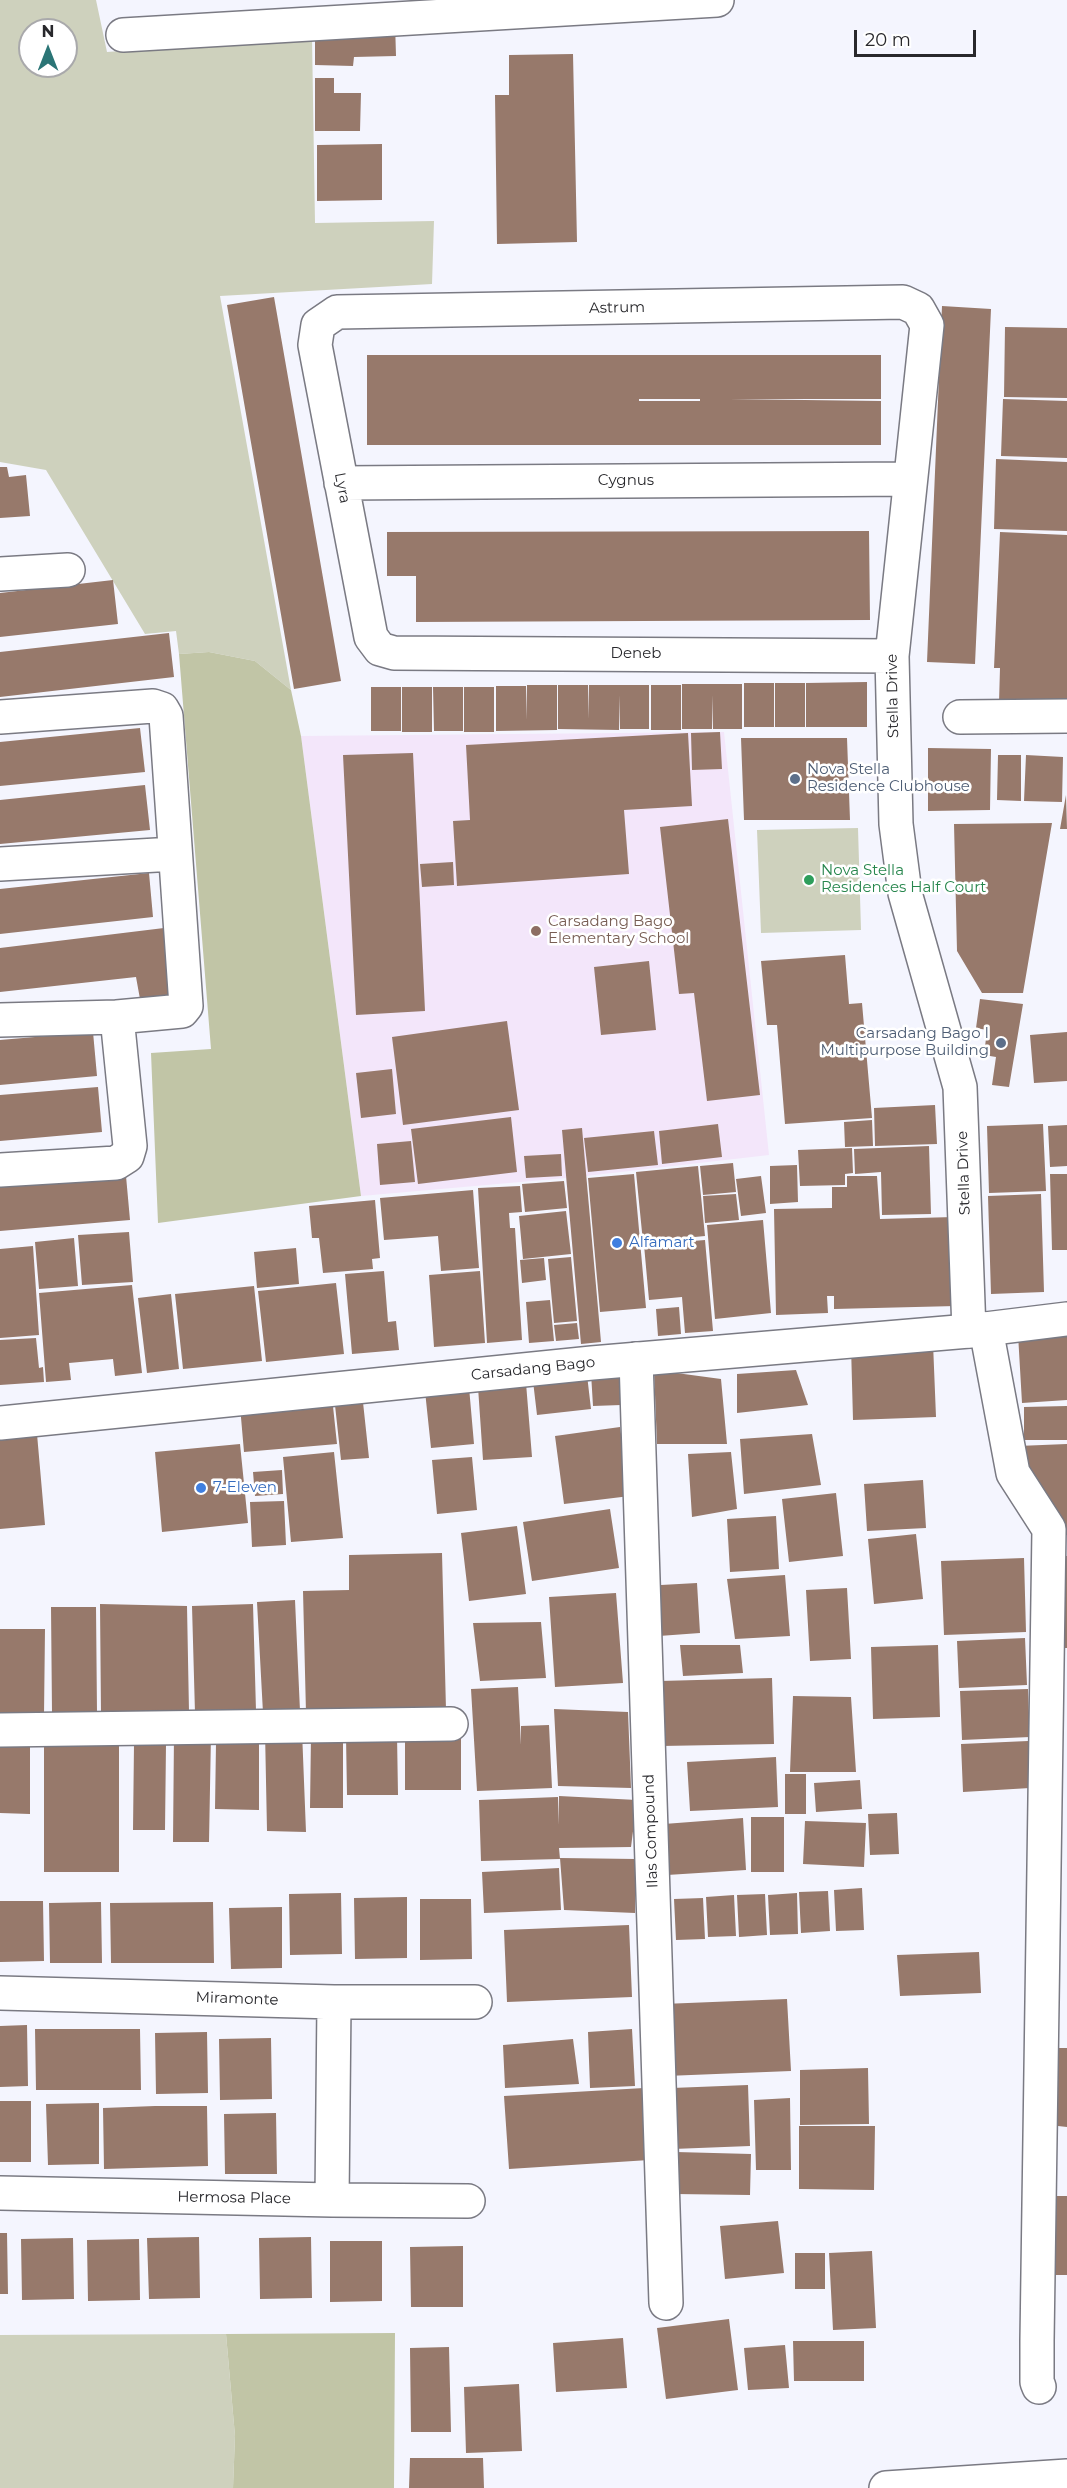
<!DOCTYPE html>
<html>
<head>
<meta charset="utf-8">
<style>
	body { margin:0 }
	#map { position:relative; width:1067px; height:2488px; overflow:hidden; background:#f4f5fe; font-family:Montserrat,sans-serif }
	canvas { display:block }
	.north { position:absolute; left:18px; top:18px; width:60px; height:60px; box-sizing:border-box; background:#fff; border:2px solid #a9a9ab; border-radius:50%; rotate:0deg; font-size:16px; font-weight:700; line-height:24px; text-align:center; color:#28282c }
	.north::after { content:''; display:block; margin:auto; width:21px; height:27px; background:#2b7576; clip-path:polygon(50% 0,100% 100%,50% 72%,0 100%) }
	.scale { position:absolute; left:854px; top:30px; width:122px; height:27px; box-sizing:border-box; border:3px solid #28282c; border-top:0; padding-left:8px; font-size:18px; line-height:21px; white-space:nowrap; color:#28282c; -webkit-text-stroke:4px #fff; paint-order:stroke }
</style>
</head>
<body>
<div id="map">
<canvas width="1067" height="2488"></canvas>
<div class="north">N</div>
<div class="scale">20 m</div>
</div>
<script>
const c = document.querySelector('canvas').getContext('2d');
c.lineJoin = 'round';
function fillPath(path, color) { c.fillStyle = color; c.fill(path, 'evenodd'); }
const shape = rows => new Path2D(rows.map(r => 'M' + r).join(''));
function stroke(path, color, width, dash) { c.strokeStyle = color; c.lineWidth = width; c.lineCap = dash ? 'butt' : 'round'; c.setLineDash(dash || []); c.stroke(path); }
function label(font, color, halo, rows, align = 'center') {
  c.font = font + ' Montserrat,sans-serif'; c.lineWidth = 5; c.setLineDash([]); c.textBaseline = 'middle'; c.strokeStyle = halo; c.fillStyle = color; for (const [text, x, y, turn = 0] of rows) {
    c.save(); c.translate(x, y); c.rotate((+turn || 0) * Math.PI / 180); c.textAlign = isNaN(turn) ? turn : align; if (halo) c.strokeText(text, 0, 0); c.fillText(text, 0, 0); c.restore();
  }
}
fillPath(shape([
	[724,732,769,1155,586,1176,591,1343,581,1344,566,1178,361,1196,301,736]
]), '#f3e6fa');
fillPath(shape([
	[0,0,96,0,107,52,312,37,315,223,434,221,432,284,220,296,291,690,255,661,209,652,179,654,176,631,145,634,46,470,0,462],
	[30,30,66,30,66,66,30,66],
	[858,828,861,930,761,933,757,830],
	[226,2334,235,2436,233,2488,0,2488,0,2335]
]), '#ced1bd');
fillPath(shape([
	[209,652,255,661,291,690,301,736,361,1196,158,1223,151,1053,211,1049,179,654],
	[395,2333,394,2488,233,2488,235,2436,226,2334]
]), '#c1c5a6');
fillPath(shape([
	[395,22,396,56,354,57,353,66,315,65,315,35],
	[573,54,577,242,497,244,495,95,509,95,509,55],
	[315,78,334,78,334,93,361,93,360,131,315,131],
	[382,144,382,200,317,201,317,145],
	[274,297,341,681,294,689,227,305],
	[942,306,991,309,975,664,927,662],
	[1005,327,1067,328,1067,398,1004,397],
	[367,355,881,355,881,399,729,399,881,401,881,445,367,445],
	[639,399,700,399,700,401,639,401],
	[1003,399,1067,401,1067,458,1001,456],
	[996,459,1067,462,1067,531,994,529],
	[0,467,7,467,9,477,26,475,30,516,0,518],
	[869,531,870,620,416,622,416,576,387,576,387,532],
	[1000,532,1067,535,1067,705,999,703,1000,668,994,668],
	[113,580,118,624,0,637,0,593],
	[169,633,174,677,0,697,0,652],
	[867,682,867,727,806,727,806,683],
	[744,683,774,683,774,727,744,727],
	[775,683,805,683,805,727,775,727],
	[682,684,742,684,742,729,713,729,713,695,712,729,682,729],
	[527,685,557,685,557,730,496,731,496,686,526,686,527,720],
	[558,685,588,685,588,719,589,685,649,685,649,729,620,729,620,695,619,730,558,729],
	[651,685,681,685,681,730,651,730],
	[371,687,401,687,401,731,371,731],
	[402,687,432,687,432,732,402,732],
	[433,687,463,687,463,731,434,731],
	[464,687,494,687,494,732,464,732],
	[140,728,145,772,0,786,0,742],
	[720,732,722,769,692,770,691,733],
	[688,733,692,806,624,810,629,874,457,886,453,821,470,820,466,745],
	[741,738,847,738,850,820,744,820],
	[928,748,991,749,990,810,928,811],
	[413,753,425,1011,356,1015,343,755],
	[998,755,1021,755,1021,801,997,800],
	[1026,755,1063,757,1062,802,1024,801],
	[145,785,150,830,0,844,0,800],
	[1066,795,1067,829,1060,829],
	[728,819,760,1095,707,1101,694,993,679,994,660,827],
	[1052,823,1023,993,982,993,957,951,954,824],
	[453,862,454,885,422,887,420,864],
	[149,873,153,917,0,934,0,889],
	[164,928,173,995,140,999,136,977,0,992,0,948],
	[845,955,849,1004,862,1003,872,1118,785,1124,777,1025,767,1025,761,961],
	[649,961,656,1030,601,1035,594,967],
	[980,999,1023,1004,1009,1087,992,1085,996,1057,984,1055,987,1030,976,1028],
	[507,1021,519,1110,403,1125,392,1037],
	[93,1032,97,1076,0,1085,0,1040],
	[1067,1032,1067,1081,1034,1083,1030,1035],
	[392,1069,396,1114,361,1118,356,1073],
	[98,1087,102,1132,0,1141,0,1095],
	[935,1105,937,1144,875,1146,874,1108],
	[511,1117,517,1172,418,1184,411,1129],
	[872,1120,873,1146,845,1147,844,1122],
	[718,1124,722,1157,662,1164,659,1131],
	[1043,1124,1046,1191,989,1193,987,1126],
	[1067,1125,1067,1166,1050,1167,1048,1126],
	[582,1128,601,1342,581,1344,562,1130],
	[654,1131,658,1165,588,1172,584,1138],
	[411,1141,415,1182,380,1185,377,1144],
	[929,1146,931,1214,882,1215,881,1172,855,1174,854,1149],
	[852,1148,853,1173,845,1174,845,1185,800,1186,798,1150],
	[561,1154,562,1176,526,1178,524,1156],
	[733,1163,736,1192,703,1195,700,1166],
	[797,1165,798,1202,770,1204,770,1166],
	[698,1166,705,1236,643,1242,636,1172],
	[634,1174,646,1308,600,1312,588,1178],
	[1050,1174,1067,1174,1067,1250,1052,1250],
	[126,1176,130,1220,0,1231,0,1186],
	[761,1176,766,1213,741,1216,736,1179],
	[847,1176,877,1176,880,1219,954,1217,956,1306,834,1309,834,1296,827,1296,828,1313,776,1315,774,1209,832,1208,832,1187,847,1187],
	[564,1181,567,1208,525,1212,522,1184],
	[520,1186,522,1212,509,1213,510,1228,515,1228,522,1340,487,1343,478,1188],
	[473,1190,479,1268,441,1271,438,1236,384,1240,380,1198],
	[736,1194,739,1220,705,1223,703,1196],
	[1041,1194,1044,1292,991,1294,988,1196],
	[375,1200,380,1258,372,1259,373,1269,323,1273,319,1238,312,1238,309,1206],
	[566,1211,571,1254,523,1259,519,1216],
	[763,1220,771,1313,715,1319,707,1225],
	[129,1232,133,1282,82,1285,78,1235],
	[74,1238,78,1286,39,1289,35,1242],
	[705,1240,713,1331,685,1333,682,1297,649,1300,644,1245],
	[33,1246,39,1335,0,1338,0,1249],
	[296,1248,299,1284,257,1288,254,1252],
	[571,1257,577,1321,554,1323,548,1259],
	[544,1258,546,1280,522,1283,520,1260],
	[384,1271,388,1322,396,1321,399,1350,352,1354,345,1274],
	[480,1271,485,1343,434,1347,429,1275],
	[336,1283,344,1354,266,1362,258,1291],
	[132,1285,142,1373,115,1376,113,1359,69,1363,71,1380,46,1382,39,1293],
	[254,1286,262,1361,183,1369,175,1294],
	[171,1294,179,1369,147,1373,138,1298],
	[550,1300,554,1341,529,1343,526,1302],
	[679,1307,681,1334,658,1336,656,1309],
	[577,1323,579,1339,556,1341,554,1325],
	[1067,1331,1067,1400,1022,1403,1018,1334],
	[36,1338,39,1368,43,1367,44,1382,0,1385,0,1340],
	[933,1343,936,1417,853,1420,851,1346],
	[654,1370,721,1379,727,1444,657,1444],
	[796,1370,808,1405,737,1413,737,1374],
	[619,1371,621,1405,593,1406,591,1373],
	[587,1375,591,1409,537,1415,533,1381],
	[526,1383,532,1457,483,1460,478,1387],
	[469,1387,474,1444,431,1448,425,1391],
	[362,1393,369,1458,341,1460,334,1396],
	[332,1397,337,1444,244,1452,240,1406],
	[1067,1406,1067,1440,1024,1440,1024,1407],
	[620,1427,630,1496,564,1504,555,1436],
	[37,1434,45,1525,0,1529,0,1438],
	[812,1434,821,1485,744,1494,740,1439],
	[240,1444,248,1523,162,1532,155,1452],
	[1067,1444,1067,1535,1060,1536,1018,1446],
	[334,1452,343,1538,291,1542,283,1457],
	[731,1452,737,1509,692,1517,688,1454],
	[472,1457,477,1510,437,1514,432,1460],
	[282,1470,283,1494,255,1496,253,1472],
	[923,1480,926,1528,867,1531,864,1484],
	[836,1493,843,1556,789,1562,782,1499],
	[284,1501,286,1545,252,1547,250,1502],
	[610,1509,619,1568,532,1581,523,1522],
	[776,1516,779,1569,730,1572,727,1519],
	[517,1526,526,1594,469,1601,461,1533],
	[916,1534,923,1599,874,1604,868,1539],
	[442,1553,446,1710,306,1713,303,1591,349,1590,349,1555],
	[1058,1556,1067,1556,1067,1648,1056,1648],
	[1024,1558,1026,1632,944,1635,941,1561],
	[785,1575,790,1636,735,1639,727,1579],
	[697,1583,700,1633,659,1636,661,1585],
	[847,1588,851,1659,810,1661,806,1590],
	[616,1593,623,1683,555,1687,549,1597],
	[295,1600,300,1711,263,1713,257,1602],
	[100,1604,187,1606,189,1712,101,1714],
	[253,1604,256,1711,195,1713,192,1606],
	[51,1607,96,1607,97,1713,52,1713],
	[541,1622,546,1678,480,1681,473,1623],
	[0,1629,45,1629,44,1715,0,1714],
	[1025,1638,1027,1685,959,1688,957,1641],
	[680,1645,740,1645,743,1673,683,1676],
	[938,1645,940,1717,873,1719,871,1647],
	[772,1678,774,1744,661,1746,660,1681],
	[518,1687,521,1745,521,1726,549,1725,552,1788,477,1791,471,1689],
	[1028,1689,1030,1737,962,1740,960,1691],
	[793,1696,851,1697,856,1772,790,1772],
	[554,1709,628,1712,631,1788,558,1786],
	[265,1731,302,1731,306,1832,267,1831],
	[174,1734,211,1734,209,1842,173,1842],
	[311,1735,343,1735,343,1808,310,1808],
	[397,1735,398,1795,347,1795,346,1736],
	[405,1738,461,1738,461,1790,405,1790],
	[1028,1741,1030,1788,963,1792,961,1744],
	[44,1743,119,1743,119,1872,44,1872],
	[216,1743,259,1744,259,1810,215,1809],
	[0,1744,30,1744,30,1814,0,1813],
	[134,1744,166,1744,165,1830,133,1830],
	[776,1757,778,1807,690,1811,687,1762],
	[785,1774,806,1774,806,1814,785,1814],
	[860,1780,862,1809,816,1812,814,1783],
	[559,1796,637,1800,631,1847,559,1848,560,1859,481,1861,479,1800,558,1797,559,1825],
	[897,1813,899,1854,870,1855,868,1814],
	[751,1817,784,1817,784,1872,751,1872],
	[743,1818,746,1870,667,1875,664,1824],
	[805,1821,866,1823,864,1867,803,1864],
	[560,1858,636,1859,635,1913,564,1910],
	[559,1868,561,1910,484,1913,482,1872],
	[862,1888,864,1930,836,1931,834,1890],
	[828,1891,830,1931,801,1933,799,1892],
	[341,1893,342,1954,290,1955,289,1894],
	[797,1893,798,1934,770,1935,768,1895],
	[765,1894,767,1935,739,1937,737,1895],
	[734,1895,736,1936,708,1937,706,1897],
	[407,1897,407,1958,355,1959,354,1898],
	[703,1898,705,1939,676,1940,674,1899],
	[420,1899,471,1899,472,1959,420,1960],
	[0,1901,43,1901,44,1961,0,1962],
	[101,1902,102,1963,50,1963,49,1903],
	[213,1902,214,1963,111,1963,110,1903],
	[282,1907,282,1968,231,1969,229,1908],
	[629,1925,632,1997,507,2002,504,1930],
	[979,1952,981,1993,900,1996,897,1955],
	[787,1999,791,2071,666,2076,663,2004],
	[27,2025,28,2086,0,2087,0,2026],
	[35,2029,140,2029,141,2090,36,2090],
	[632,2029,635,2086,590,2088,588,2032],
	[207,2032,208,2093,156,2094,155,2033],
	[271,2038,272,2099,220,2100,219,2039],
	[573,2039,579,2084,505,2088,503,2045],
	[1058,2048,1067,2048,1067,2127,1058,2126],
	[868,2068,869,2124,800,2125,800,2070],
	[748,2085,750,2146,673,2149,672,2088],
	[644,2088,649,2160,509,2169,504,2096],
	[790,2098,791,2170,756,2170,754,2100],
	[0,2101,31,2101,31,2162,0,2162],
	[99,2103,99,2164,48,2165,46,2104],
	[155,2106,207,2106,208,2166,104,2169,103,2108],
	[276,2113,277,2174,225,2174,224,2114],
	[799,2126,875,2126,874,2190,799,2189],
	[676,2152,751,2154,750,2195,675,2194],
	[1048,2196,1067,2196,1067,2275,1048,2275],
	[778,2221,784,2273,725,2279,720,2226],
	[0,2233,7,2233,8,2294,0,2294],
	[199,2237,200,2298,149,2299,147,2238],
	[311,2237,312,2298,260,2299,259,2238],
	[73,2238,74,2299,22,2300,21,2239],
	[139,2239,140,2300,88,2301,87,2240],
	[330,2241,382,2241,382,2301,330,2302],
	[463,2246,463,2307,411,2307,410,2247],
	[872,2251,876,2328,833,2330,829,2253],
	[795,2253,825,2253,825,2289,795,2289],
	[729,2319,738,2390,666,2399,657,2328],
	[623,2338,627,2388,556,2392,553,2343],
	[793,2341,864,2341,864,2381,794,2381],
	[785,2345,789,2388,748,2390,744,2348],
	[449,2347,451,2432,411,2432,410,2348],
	[519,2384,522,2451,466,2453,464,2387],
	[410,2458,483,2458,484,2488,409,2488]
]), '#97796b');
const minor = shape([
	[123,35,717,0],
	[341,483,910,479],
	[0,574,68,570],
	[892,656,394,653,380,649,371,637,315,345,318,325,337,312,903,302,918,309,927,325,892,656,896,824,905,893,960,1087,969,1331],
	[0,717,153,706,162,709,166,716,186,1006,182,1011,117,1017,0,1020],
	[960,717,1067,716],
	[0,864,174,854],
	[0,1170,116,1163,127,1156,130,1146,117,1017],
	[986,1329,1013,1473,1049,1529,1037,2340,1037,2382,1039,2387],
	[636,1359,666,2303],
	[0,1730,451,1724],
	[0,1993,334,2002,475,2002],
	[0,2193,332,2200,468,2201],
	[332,2200,334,2002],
	[886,2488,1067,2476]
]);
const tertiary = shape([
	[0,1423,592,1363,969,1331,1067,1319]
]);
stroke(minor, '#7a7a83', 36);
stroke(tertiary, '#7a7a83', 36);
stroke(minor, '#fff', 33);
stroke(tertiary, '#fff', 33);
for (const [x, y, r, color] of [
	[795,779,6,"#5c6f8a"],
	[809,880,6,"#2e9e5b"],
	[536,931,6,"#8d6e63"],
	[1001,1043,6,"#5c6f8a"],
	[617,1243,6,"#3f7fe0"],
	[201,1488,6,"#3f7fe0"]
]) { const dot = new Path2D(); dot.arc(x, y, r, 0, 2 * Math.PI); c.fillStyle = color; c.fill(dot); stroke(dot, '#fff', 2); }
label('15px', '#28282c', '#fff', [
	["Astrum",617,308,-1],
	["Cygnus",626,481],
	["Lyra",342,488,79],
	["Deneb",636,654],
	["Stella Drive",893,696,-91],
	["Stella Drive",964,1173,-92],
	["Carsadang Bago",533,1369,-6],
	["Ilas Compound",651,1831,-92],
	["Miramonte",237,1999,2],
	["Hermosa Place",234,2198,1]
]);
label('15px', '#4e5e75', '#fff', [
	["Nova Stella",807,770],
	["Residence Clubhouse",807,787],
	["Carsadang Bago I",989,1034,"right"],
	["Multipurpose Building",989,1051,"right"]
], 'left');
label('15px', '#27864d', '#fff', [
	["Nova Stella",821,871],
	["Residences Half Court",821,888]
], 'left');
label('15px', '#785e54', '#fff', [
	["Carsadang Bago",548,922],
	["Elementary School",548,939]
], 'left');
label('15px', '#366cbe', '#fff', [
	["Alfamart",629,1243],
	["7-Eleven",213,1488]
], 'left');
</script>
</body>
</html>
